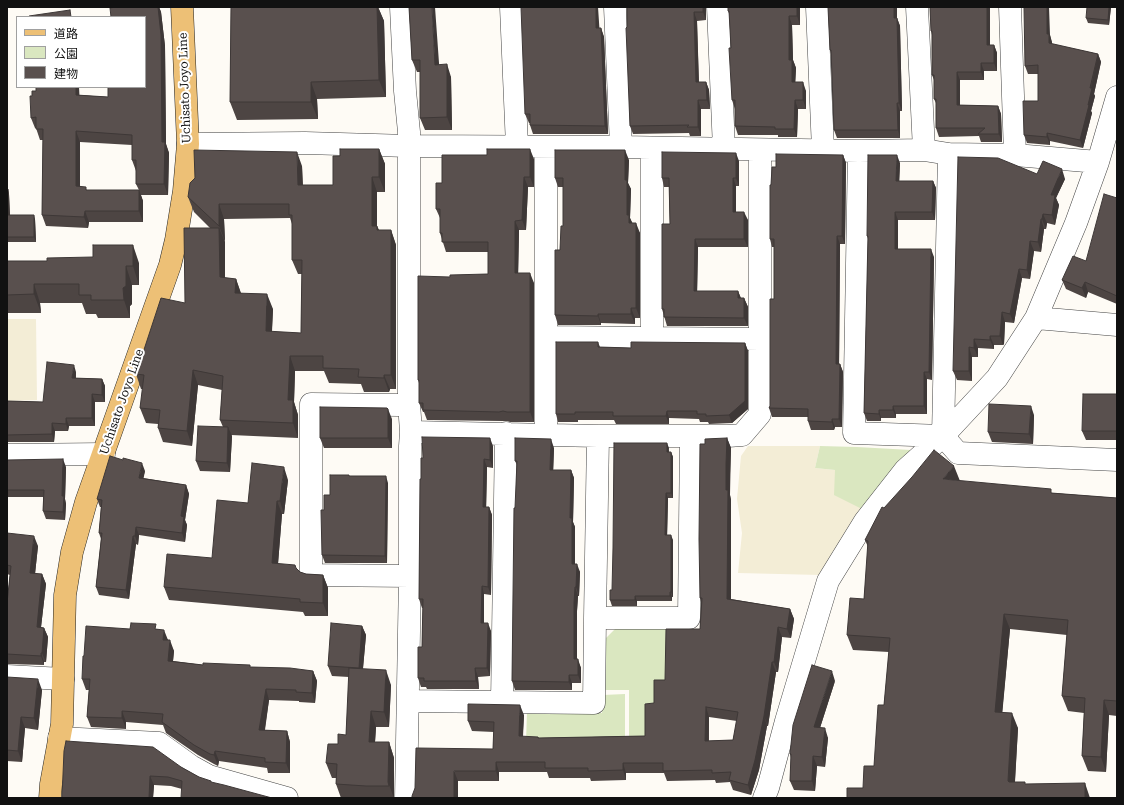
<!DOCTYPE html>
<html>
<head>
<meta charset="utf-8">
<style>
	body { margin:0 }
	#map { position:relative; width:1124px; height:805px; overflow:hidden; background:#fefbf5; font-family:"Roboto Serif","Noto Sans JP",serif }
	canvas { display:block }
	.frame { position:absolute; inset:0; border:8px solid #111; pointer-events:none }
	.legend { position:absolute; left:16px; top:16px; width:130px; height:72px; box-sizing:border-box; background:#fff; border:1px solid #a0a0a0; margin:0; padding:5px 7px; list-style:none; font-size:12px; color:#111 }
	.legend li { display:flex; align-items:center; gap:8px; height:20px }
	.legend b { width:20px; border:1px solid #a0a0a0 }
</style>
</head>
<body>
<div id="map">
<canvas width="1124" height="805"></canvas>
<div class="frame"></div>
<ul class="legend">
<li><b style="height:5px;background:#edc076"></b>道路</li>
<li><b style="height:11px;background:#dae7c0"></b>公園</li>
<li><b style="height:11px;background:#59504e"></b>建物</li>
</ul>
</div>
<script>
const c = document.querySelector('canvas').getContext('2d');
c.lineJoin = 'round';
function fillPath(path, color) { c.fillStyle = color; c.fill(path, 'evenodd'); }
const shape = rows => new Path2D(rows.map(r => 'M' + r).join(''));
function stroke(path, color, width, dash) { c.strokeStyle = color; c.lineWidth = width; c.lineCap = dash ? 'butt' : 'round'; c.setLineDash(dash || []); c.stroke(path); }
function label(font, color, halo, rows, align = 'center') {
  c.font = font + ' "Roboto Serif",serif'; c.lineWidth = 4; c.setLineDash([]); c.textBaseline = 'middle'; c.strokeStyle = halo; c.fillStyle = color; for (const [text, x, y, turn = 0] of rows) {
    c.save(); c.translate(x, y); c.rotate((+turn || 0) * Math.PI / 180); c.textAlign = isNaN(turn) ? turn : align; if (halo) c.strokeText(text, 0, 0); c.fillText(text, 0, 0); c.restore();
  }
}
fillPath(shape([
	[7,319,36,319,37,400,7,401],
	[748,446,820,446,815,468,835,470,860,507,866,511,820,575,738,573,742,533,737,499,741,456]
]), '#f3edd6');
fillPath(shape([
	[820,446,857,447,911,450,866,511,834,495,835,470,815,468],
	[616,628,673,628,668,690,648,739,629,738,629,690,605,690,605,639],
	[625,694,625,742,526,742,527,712,602,713,603,695]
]), '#dae7c0');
const minor = shape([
	[401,7,405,91,409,132,409,403,411,432,410,446,410,576,406,798],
	[511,7,517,146],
	[615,7,621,147],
	[718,7,724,149],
	[817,7,823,150],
	[917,7,924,150],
	[1010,7,1015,155],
	[188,144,305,143,409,146,621,147,859,151,924,150,949,154,1015,155,1098,162],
	[652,148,652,337],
	[859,151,854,433,943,436],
	[949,154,943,436,958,453,1117,460],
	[1036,318,1117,325],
	[546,337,760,339],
	[409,403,399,405,311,404,311,575,410,576],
	[411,432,598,436,728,436,742,435,760,414,760,150],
	[546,434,546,147],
	[7,455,104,454],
	[595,618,689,618,691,436],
	[7,676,63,679],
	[408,701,594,703,595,618,598,436],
	[502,702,506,433],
	[59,738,159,743,191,766,209,776,287,798],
	[764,798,768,788,786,721,828,581,865,521,905,470,943,436,997,378,1036,318,1076,223,1098,162,1117,97]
]);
const major = shape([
	[50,798,51,784,62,724,65,595,72,552,86,502,170,265,176,240,184,191,188,144,182,7]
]);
stroke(minor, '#444', 23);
stroke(major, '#222', 23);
stroke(minor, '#fff', 22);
stroke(major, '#edc076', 22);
fillPath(shape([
	[116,7,159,7,161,12,165,46,166,144,169,153,168,195,141,195,143,201,143,222,89,222,88,228,46,226,42,215,43,140,40,140,36,128,35,128,31,118,32,96,36,91,36,87,79,87,79,95,108,97,145,87],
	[80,142,132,145,132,160,136,171,136,184,139,190,87,190,80,186],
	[231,7,378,7,384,21,386,97,317,99,318,119,237,120,230,102],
	[409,7,439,65,451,77,452,130,425,130,420,118,420,72,417,72,412,60],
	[706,7,706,20,697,21,699,82,706,82,709,90,710,109,701,109,701,136,690,136,689,133,633,134,630,126,627,27],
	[728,7,800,7,800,25,792,25,793,60,796,68,795,82,806,91,806,109,798,109,797,137,778,137,778,135,738,135,735,126,735,109,732,100,730,16,728,11],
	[897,7,897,18,900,26,902,111,900,111,900,138,837,138,834,130,831,54,830,50],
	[930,7,990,7,990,45,994,45,997,53,997,71,984,71,984,80,960,80,960,105,998,106,1001,114,1002,142,981,142,979,136,939,137,936,128,936,103,934,99,934,80,932,75,932,35,931,31],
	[1111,7,1109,25,1088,23,1086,18],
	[599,28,601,28,604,37,608,134,533,134,530,125,530,123,529,123,525,114],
	[1050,35,1052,44,1098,54,1101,62,1094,94,1095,96,1091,111,1092,113,1083,148,1050,141,1050,145,1027,143,1024,135,1038,101,1038,74,1028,74,1025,66],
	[379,149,385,164,385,192,377,192,377,226,379,230,391,230,396,245,396,389,390,389,389,392,364,392,361,384,329,383,324,371,295,371,294,402,298,415,298,438,231,435,232,436,230,472,200,471,196,461,223,427,220,420,222,390,198,385,192,446,163,442,158,428,158,424,146,423,140,408,143,389,141,389,136,374,185,303,210,228,194,212,188,197,302,166,303,185,333,185,340,156],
	[290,218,292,224,292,260,298,274,302,274,301,333,272,332,273,309,241,293,236,279,225,278,225,242,224,240,225,241,224,219],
	[487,155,534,159,534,187,528,187,526,230,519,230,518,273,534,283,534,422,510,422,507,421,502,421,427,420,424,412,423,412,419,403,419,383,418,380,450,277,488,274,488,252,446,252,440,233,440,218,436,209,442,183],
	[843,155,846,163,845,244,840,244,839,364,840,364,843,372,842,427,835,427,834,430,811,430,808,421,808,417,772,417,769,408,770,406,774,299,774,247,772,247,770,239,776,167],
	[629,160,628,183,631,189,630,218,632,223,640,233,640,318,635,318,635,324,601,323,601,325,558,325,555,315,560,250,563,226,563,187,558,187,555,178],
	[739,161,739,186,736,186,736,212,748,220,748,247,698,247,697,291,738,291,741,298,744,298,748,307,748,326,667,326,662,309,670,224,669,187,664,187,662,178],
	[900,163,899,181,933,181,936,188,935,220,898,220,898,249,934,257,932,380,927,379,927,414,896,414,896,418,881,418,881,421,867,421,864,413,868,239,867,236],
	[1037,174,1065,179,1056,198,1059,205,1055,225,1047,223,1046,229,1044,229,1041,252,1034,251,1030,279,1022,278,1014,323,1005,322,1004,344,1003,345,994,345,994,349,978,348,978,357,972,357,972,381,957,380,953,371],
	[7,189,8,189,9,194,10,215,35,219,36,242,7,242],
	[1117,198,1117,304,1088,292,1086,298,1066,289,1062,280,1086,261],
	[7,261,139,263,139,285,132,285,132,304,130,306,130,318,98,318,96,314,86,314,82,303,40,303,41,313,7,313],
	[598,342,600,347,631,348,745,343,748,351,748,409,732,423,709,424,708,422,700,422,699,419,669,418,669,424,616,424,614,420,578,420,578,422,558,422,556,414],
	[76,372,76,378,102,379,105,386,105,402,95,402,95,426,69,426,68,431,55,431,54,442,7,442,7,401,43,402],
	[1117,394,1117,440,1086,440,1082,431],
	[1034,415,1033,444,992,442,988,432],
	[392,419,392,448,324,448,320,438],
	[727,438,731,448,730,495,731,500,731,599,790,609,794,619,791,638,782,637,778,672,776,672,768,726,767,726,759,770,751,795,733,790,730,782,716,783,715,780,667,781,664,773,626,773,626,780,591,781,590,778,549,778,547,772,499,772,499,781,458,781,458,798,412,798,412,796,493,749,494,732,472,731,468,721,524,715,523,737,538,737,539,738,645,736,654,703,665,680,700,629,701,602,700,598,705,444],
	[709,717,737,721,733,740,709,741],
	[493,446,493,468,487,467,486,507,489,507,492,515,491,595,484,594,484,623,491,631,490,676,478,677,479,689,427,689,426,687,421,687,418,678,422,647,423,608,422,608,419,599,421,479],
	[554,448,553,470,571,470,574,478,573,522,575,527,575,564,580,572,579,596,578,596,577,611,577,659,581,668,581,683,572,683,572,690,515,690,512,681,517,465,515,461],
	[669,448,669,452,671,452,673,457,673,498,668,498,667,535,673,540,673,597,672,597,672,601,637,601,637,606,612,606,610,600,612,590],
	[7,460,66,467,65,499,66,504,65,520,46,519,43,511,43,497,7,497],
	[145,471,143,478,186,485,189,494,185,520,187,525,185,542,139,535,138,545,136,544,129,599,99,595,96,587,101,539,99,533,101,507,100,507,97,499],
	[349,476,388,483,387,563,325,563,322,555,324,510,330,495],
	[288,480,284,514,282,514,278,564,296,569,300,572,306,574,323,575,328,588,328,616,305,616,303,612,169,600,164,587,212,558,248,503],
	[959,481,1053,493,1117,498,1117,716,1109,715,1106,772,1088,771,1082,756,1084,713,1068,711,1062,696,1067,635,1010,629,1002,713,1018,728,1015,782,1090,798,863,788,874,766,884,705,889,652,853,650,847,635,864,599,868,547,865,540,884,508],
	[7,533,38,546,35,574,42,574,46,584,41,627,44,628,48,637,46,662,44,662,44,665,7,664,7,603,10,575,7,574],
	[362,626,366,635,363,669,391,685,389,727,376,727,375,742,389,742,394,758,394,798,341,798,336,784,336,778,332,778,326,763,338,744,346,735,349,677,332,676,328,666],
	[130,629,158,629,168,640,174,651,173,661,203,665,250,665,250,667,313,671,317,681,315,703,299,702,299,701,269,700,265,730,287,731,290,742,290,773,268,773,267,768,219,761,218,766,214,764,198,755,166,733,163,725,126,722,126,729,91,727,87,717,89,690,86,690,82,679],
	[7,677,42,690,38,730,25,728,22,762,7,761],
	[835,681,820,728,828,738,825,767,817,766,815,791,794,790,790,781,791,758,790,754],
	[181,767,199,777,182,789,171,786,154,785,153,798,62,798]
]), '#4d4543');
fillPath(shape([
	[158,7,159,7,161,12,165,46,166,144,169,153,168,195,164,184],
	[377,7,378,7,384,21,386,97,379,80],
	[432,7,435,7,440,77,435,65],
	[596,7,598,7,600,37,596,28],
	[703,7,706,7,706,20,703,12],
	[797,7,800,7,800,25,797,16],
	[894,7,897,7,897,27,894,18],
	[987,7,990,7,990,53,987,45],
	[1047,7,1049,7,1050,35,1052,42,1052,51,1047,34],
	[1109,7,1111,7,1109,25,1108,20],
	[694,12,697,21,699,90,696,82],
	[789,16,792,25,793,60,796,68,795,91,792,82,789,60],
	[897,18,900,26,902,111,899,103],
	[601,28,604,37,608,134,605,126],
	[994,45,997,53,997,71,994,63],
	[1098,54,1101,62,1094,94,1095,96,1091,111,1092,113,1083,148,1080,140],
	[981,63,984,71,984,80,981,72],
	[447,64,451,77,452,130,447,117],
	[957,72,960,80,960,113,957,105],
	[311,82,317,99,318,119,311,102],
	[706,82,709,90,710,109,707,100],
	[803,82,806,91,806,109,803,100],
	[76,87,79,87,80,106,76,95],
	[698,100,701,109,701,136,698,127],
	[795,100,798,109,797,137,794,129],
	[897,103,900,111,900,138,898,130],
	[998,106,1001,114,1002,142,999,134],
	[76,131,80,142,80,197,76,186],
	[1047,133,1050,141,1050,145,1047,137],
	[379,149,385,164,385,192,379,177],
	[530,149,534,159,534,187,530,177],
	[625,150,629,160,628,183,631,189,630,218,633,224,629,223,627,215,625,180],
	[297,152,302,166,303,200,298,185],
	[736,153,739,161,739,186,736,178],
	[843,155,846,163,845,244,842,236],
	[897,155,900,163,899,189,896,181],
	[1062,169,1065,179,1056,198,1059,205,1055,225,1052,215,1051,195],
	[372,177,377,192,377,226,383,240,372,226],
	[524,177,528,187,526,230,522,220],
	[733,178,736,186,736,220,733,212],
	[933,181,936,188,935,220,932,212],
	[8,189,9,194,10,220,8,215],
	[139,190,143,201,143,222,139,211],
	[219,204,224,219,225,241,219,226],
	[85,211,89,222,88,228,84,217],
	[744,212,748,220,748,247,744,239],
	[895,212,898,220,898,257,895,249],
	[1043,214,1047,223,1046,229,1042,219],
	[34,215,35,219,36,242,34,237],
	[1041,219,1044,229,1041,252,1038,242],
	[515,221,519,230,518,283,515,273],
	[636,223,640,233,640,318,636,308],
	[219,228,225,242,225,292,220,277],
	[391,230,396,245,396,389,391,375],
	[837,236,840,244,839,372,836,364],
	[695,239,698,247,697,299,694,291],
	[1030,241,1034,251,1030,279,1027,270],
	[133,245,139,263,139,285,133,266],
	[931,249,934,257,932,380,929,372],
	[126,266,132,285,132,304,130,306,130,318,124,300,123,288],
	[1019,269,1022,278,1014,323,1010,314],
	[530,273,534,283,534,422,530,412],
	[236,279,241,294,235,293],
	[1085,282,1088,292,1086,298,1082,288],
	[34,284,40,303,41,313,34,294],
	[738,291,741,299,738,298],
	[267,294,273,309,271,346,266,331],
	[744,298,748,307,748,326,744,318],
	[631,308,635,318,635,324,631,314],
	[1002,312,1005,322,1004,344,1003,345,1000,336],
	[598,314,601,323,601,325,598,316],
	[990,336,994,345,994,349,990,340],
	[974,339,978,348,978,357,974,348],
	[745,343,748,351,748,409,732,423,729,415],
	[969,347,972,357,972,381,969,371],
	[290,356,295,371,294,402,298,415,298,438,293,423,288,400],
	[840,364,843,372,842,427,839,419],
	[74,365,76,372,75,385,72,378],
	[193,370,198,385,192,446,187,431],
	[924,372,927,379,927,414,924,406],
	[384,375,390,389,389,392,384,378],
	[102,379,105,386,105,402,102,395],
	[92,394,95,402,95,426,92,418],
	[893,406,896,414,896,418,893,410],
	[1031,406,1034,415,1033,444,1029,434],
	[388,409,392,419,392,448,388,438],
	[879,410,881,418,881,421,879,414],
	[667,411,669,418,669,424,666,416],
	[66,418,69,426,68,431,66,424],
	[832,419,835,427,834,430,832,422],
	[52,423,55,431,54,442,52,434],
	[228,427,232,436,230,472,227,463],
	[490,438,493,446,493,468,490,460],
	[727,438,731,448,730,474,730,495,731,500,731,609,727,599,726,464],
	[551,439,554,448,553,478,550,470],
	[667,443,669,448,668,457,667,452],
	[671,452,673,457,673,498,671,493],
	[63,459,66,467,65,499,66,504,65,520,63,512,62,496],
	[484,459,487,467,486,515,483,507],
	[142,463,145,471,142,486,139,478],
	[954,466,960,481,943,479],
	[284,467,288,480,284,514,280,501],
	[571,470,574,478,573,522,575,527,575,572,572,564,570,518],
	[386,476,388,483,387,563,385,556],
	[186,485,189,494,185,520,187,525,185,542,182,533,181,516],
	[666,493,668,498,667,540,665,535],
	[277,501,282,514,277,576,272,563],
	[489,507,492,515,491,595,488,587],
	[136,527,139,535,138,545,135,536],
	[671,535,673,540,673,597,671,592],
	[34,536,38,546,34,583,30,573],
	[133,536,136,544,129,599,126,590],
	[577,564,580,572,579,596,576,587],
	[42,574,46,584,40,636,37,627],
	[323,575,328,588,328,616,323,603],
	[482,586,484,594,484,631,481,623],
	[575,587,578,596,577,611,577,668,574,659,574,603],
	[670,592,672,597,672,601,670,596],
	[635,596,637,601,637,606,635,600],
	[790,609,794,619,791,638,787,629],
	[1004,614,1010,629,1001,727,995,712],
	[488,623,491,631,490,676,487,668],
	[362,626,366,635,362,678,359,668],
	[778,627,782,637,778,672,774,662],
	[44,628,48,637,46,662,42,653],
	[164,630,168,640,163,640],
	[170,640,174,651,172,671,168,661],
	[41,653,44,662,44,665,41,656],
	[578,659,581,668,581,683,578,675],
	[772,662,776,672,768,726,764,716],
	[475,668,478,677,479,689,476,681],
	[386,670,391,685,389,727,384,712],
	[313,671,317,681,315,703,312,693],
	[832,671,835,681,817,737,814,727],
	[569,675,572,683,572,690,569,682],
	[38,679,42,690,38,730,34,718],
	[266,689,269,700,263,741,259,730],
	[1104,700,1109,715,1106,772,1101,757],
	[520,705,524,715,522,746,519,736],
	[706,707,709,717,708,751,705,741],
	[122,711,126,722,126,729,122,718],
	[371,711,376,727,374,757,369,742],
	[1012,713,1018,728,1014,796,1008,781],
	[764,716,767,726,759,770,751,795,748,785],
	[21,717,25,728,22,762,18,751],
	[825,728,828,738,825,767,822,757],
	[287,731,290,742,290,773,286,763],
	[389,742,394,758,394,798,388,782],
	[215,751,219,761,218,766,214,755],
	[813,756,817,766,815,791,812,781],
	[496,762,499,772,499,781,496,771],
	[623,763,626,773,626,780,623,770],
	[454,771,458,781,458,798,454,798],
	[150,776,154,785,153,798,149,798],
	[1085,783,1090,798,1085,798]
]), '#3e3837');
const building = shape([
	[116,7,158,7,161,35,162,142,165,142,164,184,136,184,136,160,132,160,132,135,76,131,76,186,86,187,86,190,139,190,139,211,85,211,84,217,42,215,43,129,36,129,36,117,31,118,30,96,32,96,32,91,36,91,36,87,76,87,76,95,108,97,108,87,145,87,145,17,111,17,110,8,116,7],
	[231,7,377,7,379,80,311,82,311,102,230,102,231,7],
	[409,7,432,7,435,65,447,64,447,117,420,118,420,60,412,60,409,7],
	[521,7,596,7,596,28,601,28,605,126,530,125,530,114,525,114,521,7],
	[627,7,703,7,703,12,694,12,696,82,706,82,707,100,698,100,698,127,687,127,689,125,630,126,626,28,627,27,627,7],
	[728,7,797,7,797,16,789,16,789,60,792,60,792,82,803,82,803,100,795,100,794,129,775,129,775,127,735,126,735,100,732,100,729,48,731,48,729,11,728,11,728,7],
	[828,7,894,7,894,18,897,18,899,103,897,103,898,130,834,130,831,50,830,50,828,7],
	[930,7,987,7,987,45,994,45,994,63,981,63,981,72,957,72,957,105,998,106,999,134,978,134,985,128,936,128,936,99,934,99,934,75,932,75,932,31,931,31,930,7],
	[1024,7,1047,7,1047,34,1049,34,1049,43,1098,54,1090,88,1092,88,1088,105,1089,105,1080,140,1047,133,1047,137,1024,135,1023,101,1038,101,1038,65,1025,66,1024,7],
	[1087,7,1109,7,1108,20,1086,18,1087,7],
	[70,10,71,17,29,17,29,16,70,10],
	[340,149,379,149,379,177,372,177,372,226,377,226,377,230,391,230,391,375,384,375,384,378,358,377,359,369,323,368,323,356,290,356,288,400,293,400,293,423,220,420,223,376,193,370,187,431,158,428,160,410,140,408,144,375,136,374,161,298,185,303,184,228,219,228,220,277,236,279,235,293,267,294,266,331,301,333,301,332,302,260,292,260,292,215,289,215,289,204,219,204,219,226,188,197,190,183,195,178,194,150,297,152,298,185,333,185,333,156,340,156,340,149],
	[487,149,530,149,530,177,524,177,522,220,515,221,515,273,530,273,530,412,507,412,503,411,499,412,423,410,423,403,419,403,419,380,418,380,418,276,450,277,450,275,488,274,488,242,442,242,442,233,440,233,440,209,436,209,436,183,442,183,442,155,487,155,487,149],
	[555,150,625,150,625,180,627,180,627,215,629,215,629,223,636,223,636,308,631,308,631,314,598,314,598,316,555,315,555,250,560,250,561,226,563,226,563,178,555,178,555,150],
	[662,152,736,153,736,178,733,178,733,212,744,212,744,239,695,239,694,291,738,291,738,298,744,298,744,318,664,317,664,309,662,309,662,224,670,224,669,178,662,178,662,152],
	[776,154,843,155,842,236,837,236,836,364,840,364,839,419,832,419,832,422,808,421,808,409,769,408,770,406,770,299,774,299,774,239,770,239,770,185,771,185,772,167,776,167,776,154],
	[868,155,897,155,896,181,933,181,932,212,895,212,895,249,931,249,929,372,924,372,924,406,893,406,893,410,879,410,879,414,864,413,868,236,867,236,868,155],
	[958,157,998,158,1037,174,1043,161,1062,169,1051,195,1055,195,1052,215,1043,214,1042,219,1041,219,1038,242,1030,241,1027,270,1019,269,1010,314,1002,312,1000,335,1000,336,990,336,990,340,974,339,974,348,969,347,969,371,953,371,958,157],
	[7,189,8,189,8,215,34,215,34,237,7,237,7,189],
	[1104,194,1117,198,1117,296,1085,282,1082,288,1062,280,1073,256,1086,261,1104,194],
	[93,245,133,245,133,266,126,266,126,286,123,288,124,300,91,300,91,295,79,295,79,284,34,284,34,294,7,295,7,261,47,261,47,258,93,257,93,245],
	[556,342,598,342,598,347,631,348,631,342,745,343,745,401,729,415,706,416,706,414,697,414,697,411,667,411,666,416,613,416,613,412,575,412,575,414,556,414,556,342],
	[47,362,74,365,72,378,102,379,102,395,92,394,92,418,66,418,66,424,52,423,52,434,7,435,7,401,43,402,47,362],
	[1083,394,1117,394,1117,431,1082,431,1083,394],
	[989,404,1031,406,1029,434,988,432,989,404],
	[320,407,387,408,388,409,388,438,320,438,320,407],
	[198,426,228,427,227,463,196,461,198,426],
	[422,437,490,438,490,460,484,459,483,507,489,507,488,587,482,586,481,623,488,623,487,668,475,668,476,681,424,681,424,678,418,678,418,647,422,647,423,599,419,599,420,479,421,479,421,458,423,458,422,437],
	[515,438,551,439,550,470,571,470,570,518,572,518,572,564,577,564,576,587,575,587,574,603,574,659,578,659,578,675,569,675,569,682,512,681,514,508,515,508,517,461,515,461,515,438],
	[727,438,726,464,726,490,728,490,727,599,790,609,787,629,778,627,774,662,772,662,764,716,755,760,748,785,729,780,731,772,712,773,712,770,663,771,663,763,623,763,623,770,588,771,588,768,545,768,545,762,496,762,496,771,454,771,454,798,412,798,412,796,415,788,416,748,493,749,494,722,468,721,468,704,520,705,519,736,538,737,538,738,645,736,645,704,654,703,654,680,665,680,666,629,700,629,702,598,700,598,699,539,700,444,705,444,705,439,727,438],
	[706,707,738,712,733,740,705,741,706,707],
	[614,443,667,443,667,452,671,452,671,493,666,493,665,535,671,535,671,592,670,592,670,596,635,596,635,600,610,600,610,590,612,590,613,548,614,443],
	[934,450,954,466,943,479,1051,489,1051,493,1117,498,1117,701,1104,700,1101,757,1082,756,1085,698,1062,696,1068,620,1004,614,995,712,1012,713,1008,781,1009,782,1025,782,1025,784,1085,783,1085,798,847,798,847,788,863,788,864,766,874,766,878,705,884,705,890,638,847,635,850,598,864,599,868,541,865,540,882,507,884,508,912,477,934,450],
	[110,456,123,460,123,458,142,463,139,478,186,485,181,516,184,517,182,533,136,527,135,536,133,536,126,590,96,587,102,533,99,533,102,500,97,499,110,456],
	[63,459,62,496,64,496,63,512,43,511,44,490,7,490,7,460,63,459],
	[252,463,284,467,280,501,277,501,272,563,295,565,296,568,300,572,306,574,323,575,323,603,300,602,300,599,164,587,167,554,212,558,217,500,248,503,252,463],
	[330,475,349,475,349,476,386,476,385,556,322,555,321,510,324,510,324,495,330,495,330,475],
	[7,533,34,536,30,573,42,574,37,627,44,628,42,653,41,653,41,656,7,654,7,603,11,566,7,565,7,533],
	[131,623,156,624,155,629,164,630,163,640,170,640,168,661,203,665,203,663,250,665,250,667,290,668,313,671,312,693,296,692,296,690,266,689,259,730,287,731,286,763,265,762,265,758,215,751,214,755,210,754,194,745,162,722,163,714,122,711,122,718,87,717,90,679,82,679,83,656,84,656,86,626,130,629,131,623],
	[331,623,362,626,359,668,328,666,331,623],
	[812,665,832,671,814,727,825,728,822,757,813,756,812,781,790,781,791,754,790,754,793,725,812,665],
	[349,668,386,670,384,712,371,711,369,742,389,742,388,782,389,786,366,786,336,784,337,764,326,763,328,744,338,744,338,734,346,735,349,668],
	[7,677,38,679,34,718,21,717,18,751,7,750,7,677],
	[66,741,153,747,181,767,199,777,211,781,211,782,224,785,272,798,181,798,182,781,168,777,150,776,149,798,62,798,64,751,66,741]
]);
fillPath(building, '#59504e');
stroke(building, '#3e3837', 1);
label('12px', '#111', '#fff', [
	["Uchisato Joyo Line",185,88,-92],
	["Uchisato Joyo Line",122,402,-71]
]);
</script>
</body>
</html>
